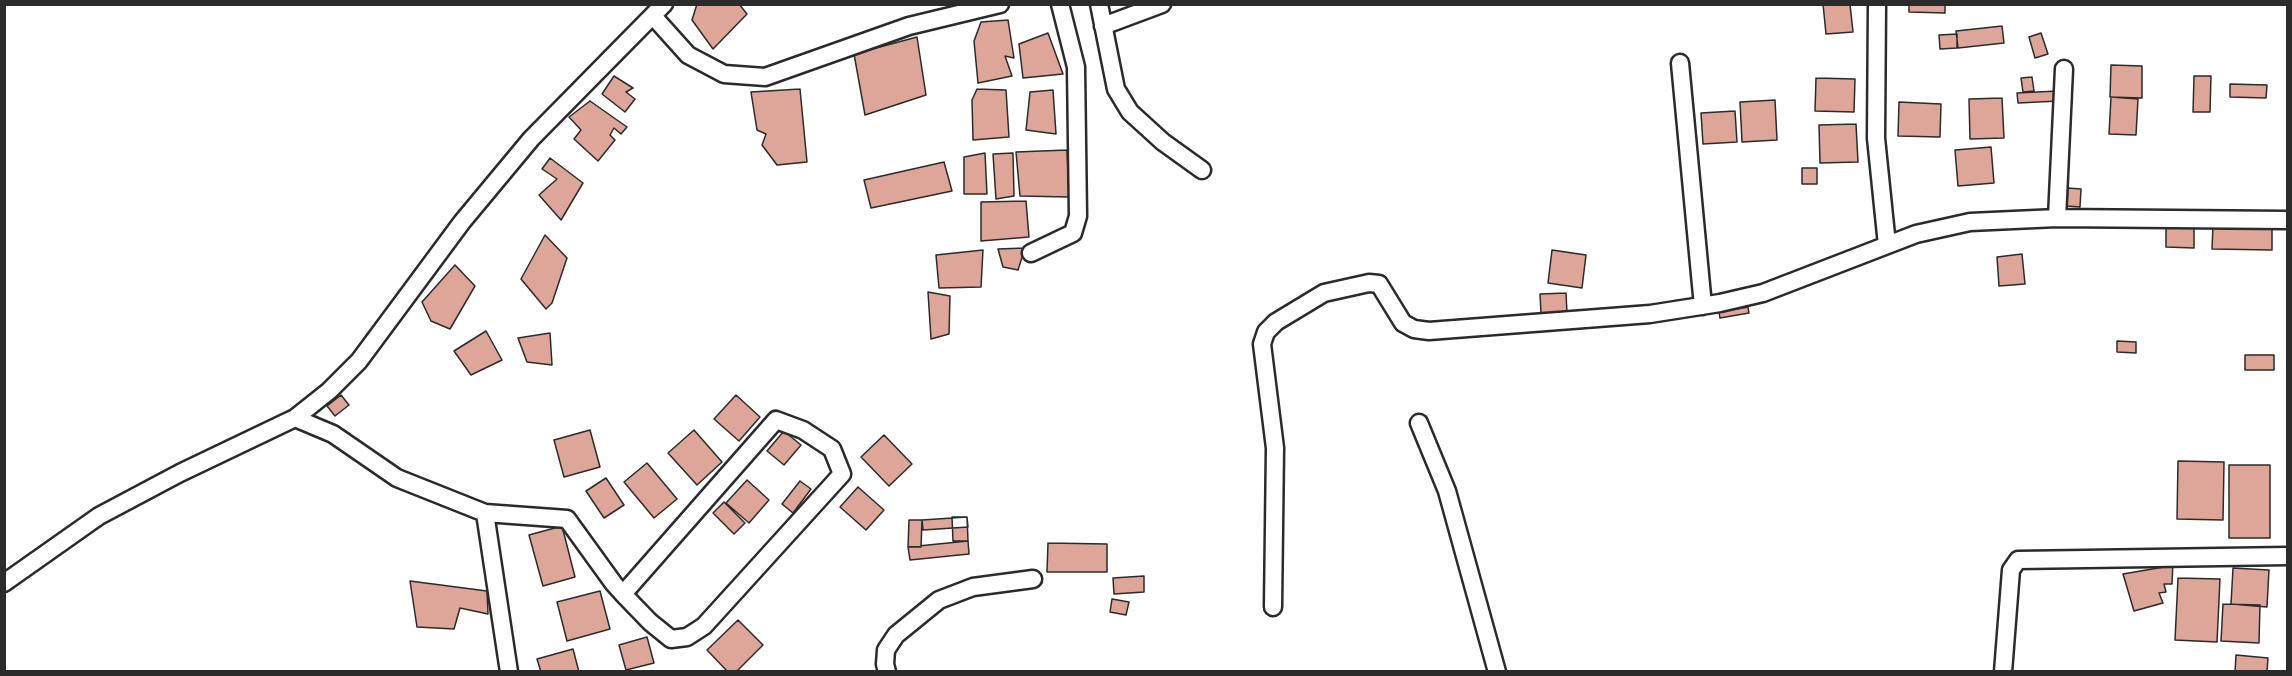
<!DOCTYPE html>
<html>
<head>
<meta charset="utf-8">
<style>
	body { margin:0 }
	#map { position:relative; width:2292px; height:676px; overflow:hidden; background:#fff; font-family:Caveat,sans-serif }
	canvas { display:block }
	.frame { position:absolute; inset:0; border:6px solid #2b2b2b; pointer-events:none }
</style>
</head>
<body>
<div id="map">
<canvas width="2292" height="676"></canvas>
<div class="frame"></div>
</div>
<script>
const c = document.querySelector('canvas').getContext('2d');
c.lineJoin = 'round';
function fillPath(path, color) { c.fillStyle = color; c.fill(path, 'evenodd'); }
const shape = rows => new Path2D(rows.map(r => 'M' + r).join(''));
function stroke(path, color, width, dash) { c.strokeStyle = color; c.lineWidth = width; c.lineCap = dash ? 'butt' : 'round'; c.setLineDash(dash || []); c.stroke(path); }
const building = shape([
	[697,4,739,4,747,14,713,49,692,20,697,4],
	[1823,4,1850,4,1853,32,1826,34,1823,4],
	[1909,4,1945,4,1945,13,1909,12,1909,4],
	[1008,20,1014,58,1005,56,1012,76,978,83,974,41,981,22,1008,20],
	[2002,26,2004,43,1958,48,1956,31,2002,26],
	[1048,33,1063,74,1023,78,1019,44,1048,33],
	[2041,33,2048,54,2035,58,2029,37,2041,33],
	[1957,34,1957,48,1940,49,1939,35,1957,34],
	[917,37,926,95,865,115,854,54,917,37],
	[2111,65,2142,66,2142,98,2110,97,2111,65],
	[614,76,633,88,626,92,635,99,625,112,602,94,614,76],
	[2194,76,2211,76,2210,112,2193,112,2194,76],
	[2032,77,2034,91,2023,92,2021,78,2032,77],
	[1816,78,1855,79,1854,112,1815,111,1816,78],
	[2230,84,2267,85,2266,98,2230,97,2230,84],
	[800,89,807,162,777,165,762,145,766,134,757,130,751,92,800,89],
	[977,89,1006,90,1009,137,973,140,972,100,977,89],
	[1053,90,1056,134,1026,130,1030,92,1053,90],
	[2058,91,2059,101,2018,103,2017,93,2058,91],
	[2111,97,2138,99,2136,135,2109,134,2111,97],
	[2002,98,2004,138,1970,139,1969,99,2002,98],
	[1775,100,1777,140,1742,142,1740,102,1775,100],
	[590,101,627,127,621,134,614,128,610,135,615,140,598,161,574,139,581,130,569,117,590,101],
	[1899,102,1941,104,1940,137,1898,136,1899,102],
	[1735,111,1737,142,1703,144,1701,113,1735,111],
	[1856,124,1858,162,1820,163,1819,125,1856,124],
	[1991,147,1994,183,1958,186,1955,150,1991,147],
	[1067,150,1069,197,1020,196,1016,152,1067,150],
	[985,153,987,194,964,194,964,157,985,153],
	[1013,153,1014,196,996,199,993,154,1013,153],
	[550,158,583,183,561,220,539,195,557,179,542,169,550,158],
	[944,162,952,191,871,208,864,180,944,162],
	[1802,168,1817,168,1817,184,1802,184,1802,168],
	[2068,188,2081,189,2080,207,2067,206,2068,188],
	[1026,201,1029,237,981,241,981,202,1026,201],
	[2213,224,2272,225,2272,250,2212,249,2213,224],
	[2166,226,2194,227,2194,248,2166,247,2166,226],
	[545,235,567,258,552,303,546,309,521,279,545,235],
	[1025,248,1018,270,1003,267,998,249,1025,248],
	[983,250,981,287,939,288,936,255,983,250],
	[1552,250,1586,255,1582,288,1548,283,1552,250],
	[2022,254,2025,284,1999,286,1997,257,2022,254],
	[455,265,475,286,450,329,431,321,422,302,455,265],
	[928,292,950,296,949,334,931,339,928,292],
	[1566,293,1567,313,1541,314,1540,294,1566,293],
	[1748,307,1749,313,1720,318,1719,312,1748,307],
	[486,331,502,360,471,375,454,351,486,331],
	[550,333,552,365,527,362,518,338,550,333],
	[2117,341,2136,342,2136,353,2117,352,2117,341],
	[2245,355,2274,355,2274,370,2245,370,2245,355],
	[341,395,349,405,335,416,327,406,341,395],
	[736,395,760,417,739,441,714,419,736,395],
	[590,430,600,467,564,477,554,440,590,430],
	[694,430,722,462,697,485,668,453,694,430],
	[784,431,801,445,784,465,767,451,784,431],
	[884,435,912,464,889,486,861,457,884,435],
	[2178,461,2224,462,2223,520,2177,519,2178,461],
	[647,463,677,499,654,518,624,482,647,463],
	[2229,465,2270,465,2270,538,2229,538,2229,465],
	[606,478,624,505,604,518,586,491,606,478],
	[747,480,769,500,749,523,726,503,747,480],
	[800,481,811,489,793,513,782,504,800,481],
	[858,487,884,510,866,530,840,507,858,487],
	[724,502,745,523,734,534,713,513,724,502],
	[952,517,967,517,968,541,953,541,952,517],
	[967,517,968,527,923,530,922,520,967,517],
	[909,520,922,520,921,547,908,547,909,520],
	[562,526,575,577,543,586,529,535,562,526],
	[968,541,969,554,910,560,908,547,968,541],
	[1048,543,1107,544,1107,572,1047,572,1048,543],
	[2163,561,2173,561,2172,584,2164,584,2166,592,2159,593,2163,603,2134,611,2123,574,2164,567,2163,561],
	[2233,568,2269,570,2267,607,2231,604,2233,568],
	[1144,576,1144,592,1114,594,1113,578,1144,576],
	[2178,578,2220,579,2217,642,2175,640,2178,578],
	[410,581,487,591,488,614,460,608,454,629,417,627,410,581],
	[600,591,610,629,567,641,557,602,600,591],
	[1112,599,1129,602,1126,615,1110,612,1112,599],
	[2223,604,2260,605,2259,643,2221,641,2223,604],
	[738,620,763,645,736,672,728,672,707,650,738,620],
	[647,637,654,663,626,670,619,645,647,637],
	[573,649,579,672,541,672,537,659,573,649],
	[2236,655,2268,658,2267,672,2235,672,2236,655]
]);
fillPath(building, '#dea698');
stroke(building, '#2b2b2b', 1.5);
const street = shape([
	[1099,4,1116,89,1130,112,1163,142,1202,170],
	[1877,4,1876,138,1887,245],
	[653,16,688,55,724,74,765,77,909,26,1000,4],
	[1103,26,1162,4],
	[1680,63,1703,306],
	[2057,218,2064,69],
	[1031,253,1073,233,1078,216,1076,67,1060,4],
	[295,418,333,434,397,478,485,513,567,519,614,584,623,594,650,622,671,639,687,637,704,626,842,474,832,449,803,430,776,420,623,594],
	[1419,423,1447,491,1497,672],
	[485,513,509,672],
	[4,583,99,516,180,473,295,418,329,391,359,361,462,222,531,139,664,4],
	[1273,607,1275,448,1262,344,1266,332,1276,322,1324,293,1369,283,1379,284,1403,323,1414,329,1429,331,1650,314,1720,303,1763,293,1916,234,1970,222,2057,218,2288,220],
	[887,672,885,664,886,650,896,635,939,600,973,587,1033,579],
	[2003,672,2011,570,2018,560,2288,556]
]);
stroke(street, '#2b2b2b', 21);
stroke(street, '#fff', 16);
</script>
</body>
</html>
